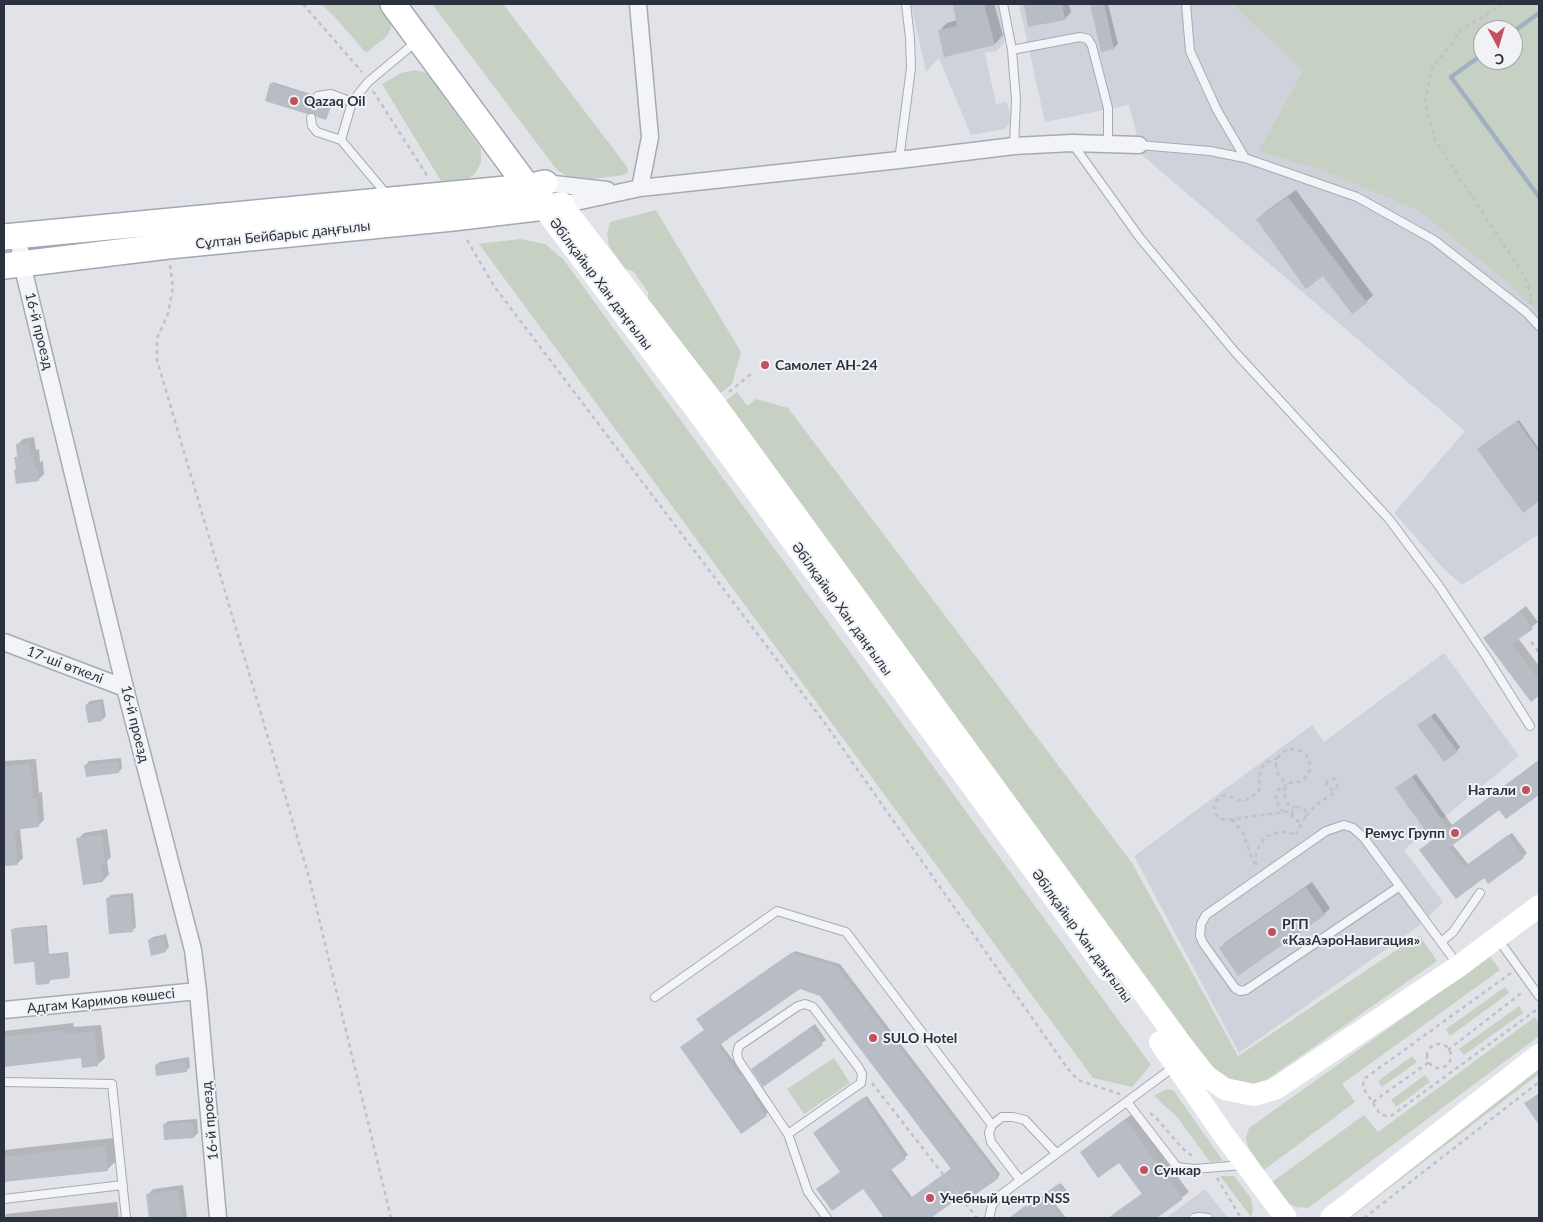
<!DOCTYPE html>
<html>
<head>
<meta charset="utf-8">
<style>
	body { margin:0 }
	#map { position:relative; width:1543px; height:1222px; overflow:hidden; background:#e1e3e8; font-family:Lato,sans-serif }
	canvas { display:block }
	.frame { position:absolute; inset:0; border:5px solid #2b313e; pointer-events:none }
	.north { position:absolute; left:1473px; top:20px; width:50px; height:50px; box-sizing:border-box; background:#f0f2f6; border:1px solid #a1a5ac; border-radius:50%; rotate:174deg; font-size:14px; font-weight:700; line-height:20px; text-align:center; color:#2b313e }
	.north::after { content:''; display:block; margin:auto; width:18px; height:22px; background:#c2515d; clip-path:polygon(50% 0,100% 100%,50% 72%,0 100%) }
</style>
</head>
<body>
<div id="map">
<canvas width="1543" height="1222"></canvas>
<div class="frame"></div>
<div class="north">С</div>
</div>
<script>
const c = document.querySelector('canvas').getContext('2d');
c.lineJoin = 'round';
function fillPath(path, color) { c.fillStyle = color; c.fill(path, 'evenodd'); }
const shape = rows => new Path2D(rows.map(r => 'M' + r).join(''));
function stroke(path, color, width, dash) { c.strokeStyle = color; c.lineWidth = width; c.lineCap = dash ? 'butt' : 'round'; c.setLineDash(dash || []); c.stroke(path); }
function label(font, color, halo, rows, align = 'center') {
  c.font = font + ' Lato,sans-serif'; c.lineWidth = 4; c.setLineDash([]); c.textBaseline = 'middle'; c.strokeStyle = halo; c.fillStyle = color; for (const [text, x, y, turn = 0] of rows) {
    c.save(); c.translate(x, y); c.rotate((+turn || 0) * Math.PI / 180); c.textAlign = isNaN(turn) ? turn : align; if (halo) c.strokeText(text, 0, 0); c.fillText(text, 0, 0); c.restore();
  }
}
fillPath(shape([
	[911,4,997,4,1005,36,1003,45,996,51,985,53,996,104,1006,102,1009,109,1010,122,1005,129,971,135,939,58,926,72],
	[1019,4,1539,4,1539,534,1462,585,1443,568,1394,513,1465,431,1142,155,1129,105,1045,122],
	[1483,30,1513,30,1513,60,1483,60],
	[1444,653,1519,756,1404,850,1443,902,1425,921,1412,931,1239,1053,1134,856,1312,725,1324,742],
	[1205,1189,1228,1218,1166,1218]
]), '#cfd2da');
fillPath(shape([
	[321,4,379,4,391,19,391,28,387,36,366,53,334,16],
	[432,4,503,4,628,168,628,172,624,175,592,179,567,176,557,170],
	[1233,4,1539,4,1539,313,1513,287,1420,211,1322,170,1259,151,1303,71],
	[1483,30,1513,30,1513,60,1483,60],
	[415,70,427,73,481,149,481,162,475,174,466,180,441,181,382,84,401,73],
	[656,210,741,352,732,384,717,396,648,300,648,292,633,271,625,269,609,246,607,234,610,222],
	[520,239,545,244,563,259,1151,1065,1132,1087,1093,1078,479,244],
	[737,392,747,406,756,399,788,408,1132,863,1238,1056,1419,935,1437,961,1262,1083,1248,1087,1231,1085,1205,1059,723,403],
	[1490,956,1500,970,1342,1084,1355,1102,1264,1170,1248,1147,1246,1137,1249,1128],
	[1505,987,1509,993,1450,1036,1446,1029],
	[1519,1006,1523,1013,1464,1055,1459,1049],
	[1535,1017,1539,1023,1539,1036,1308,1208,1296,1207,1288,1203,1272,1182,1364,1115,1378,1132],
	[1412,1056,1417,1062,1382,1087,1378,1081],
	[834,1058,850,1083,804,1114,787,1089],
	[1539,1066,1539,1074,1350,1218,1341,1218],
	[1425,1075,1430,1082,1396,1107,1391,1100],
	[1169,1089,1174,1091,1223,1161,1210,1162,1178,1118,1154,1096,1164,1090],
	[1220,1176,1234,1176,1251,1198,1253,1211,1251,1217]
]), '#c6d1c3');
fillPath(shape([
	[954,4,994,4,1003,35,995,44,939,31,947,23,957,20],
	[1025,4,1069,4,1071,12,1065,19,1029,25],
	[1091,4,1108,4,1118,44,1114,48,1102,51],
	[273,82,314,95,318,100,328,99,333,101,327,117,326,119,313,111,272,84],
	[1296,190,1373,295,1366,302,1323,275,1258,220,1265,212],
	[1519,420,1539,449,1539,500,1523,511,1480,447],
	[34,437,36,450,39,449,40,462,43,461,44,474,38,480,17,468,16,458,18,455,17,445,23,439],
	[1526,606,1538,622,1518,638,1539,666,1539,694,1531,700,1485,638],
	[103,699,106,716,102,720,86,705,90,701],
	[1435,713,1460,747,1457,751,1423,722],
	[121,758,122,768,119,772,86,765,89,761],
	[36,759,39,793,42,792,44,820,38,826,20,828,23,858,17,864,4,865,4,761],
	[1539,760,1539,797,1537,795,1500,808,1452,844,1468,864,1512,833,1527,853,1523,857,1488,882,1484,876,1421,850,1433,840,1400,785,1416,774,1452,825],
	[107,829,111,857,107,861,109,874,103,881,78,839,84,833],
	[1312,882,1330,908,1324,914,1220,948,1226,942],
	[133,893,136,927,133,930,107,899,111,895],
	[47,925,49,954,68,952,70,975,68,977,51,979,49,983,36,961,13,930,15,928],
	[166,934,169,947,165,951,149,940,153,937],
	[795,951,840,964,1000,1174,998,1177,968,1190,929,1218,886,1218,863,1188,842,1171,817,1130,867,1096,908,1155,890,1168,912,1197,952,1168,820,994,799,988,720,1043,756,1090,754,1091,769,1112,742,1133,700,1017],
	[73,1023,74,1027,101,1025,105,1058,97,1065,82,1057,4,1066,4,1031],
	[815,1024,826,1040,763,1085,752,1069],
	[189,1057,190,1067,186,1071,156,1065,160,1062],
	[1539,1093,1539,1123,1525,1104],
	[1132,1114,1189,1192,1155,1218,1115,1218,1113,1216,1119,1210,1143,1193,1119,1161,1081,1153],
	[197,1119,198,1133,194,1137,164,1125,168,1121],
	[113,1138,116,1161,107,1170,4,1181,4,1150],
	[1061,1183,1068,1193,1055,1204,1066,1218,1025,1218,1021,1213,1024,1210],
	[183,1185,187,1218,151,1218,148,1195,153,1189],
	[117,1202,119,1218,4,1218,6,1214]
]), '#0003');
stroke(shape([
	[1513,32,1539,13],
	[1483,54,1451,77,1539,197]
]), '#9fb0c5', 4.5);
fillPath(shape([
	[953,4,984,4,995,45,944,57,938,30,957,26],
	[1024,4,1062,4,1065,20,1028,27],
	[1090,4,1104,4,1114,49,1101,52],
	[270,83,312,96,316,101,326,101,332,102,326,120,317,117,313,113,307,114,265,101],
	[1288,197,1367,303,1352,314,1323,276,1306,289,1256,219],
	[1517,421,1539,452,1539,501,1523,513,1477,449],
	[29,443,30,455,33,455,35,467,37,466,39,481,16,484,14,470,16,469,14,457,17,457,16,444],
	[1520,611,1533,629,1512,644,1539,680,1539,696,1531,702,1483,638],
	[100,702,102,721,88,723,85,705],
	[1431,716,1458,752,1444,762,1417,725],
	[1539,760,1539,795,1506,819,1499,810,1449,848,1464,867,1508,835,1524,858,1488,884,1484,878,1456,899,1419,850,1432,840,1395,788,1412,777,1448,828],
	[118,761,119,773,86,777,84,765],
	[30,764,33,798,36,798,39,827,14,830,18,865,4,866,4,766],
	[102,835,105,864,101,865,103,882,83,885,76,838],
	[1306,887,1325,915,1238,976,1219,948],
	[130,896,133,932,109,934,106,898],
	[45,927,47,956,67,954,69,978,49,980,49,984,36,985,34,962,14,964,11,929],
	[163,937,166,952,151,956,148,940],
	[791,953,837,966,999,1178,972,1197,968,1191,931,1218,884,1218,863,1189,832,1211,816,1189,840,1172,813,1133,864,1097,906,1159,888,1172,909,1199,951,1169,820,996,800,989,718,1046,740,1076,742,1075,754,1093,752,1094,767,1116,741,1134,680,1047,704,1030,696,1019],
	[811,1027,823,1045,763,1087,751,1069],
	[66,1030,67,1034,94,1031,98,1066,82,1068,81,1058,4,1067,4,1037],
	[185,1061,187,1072,156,1076,155,1065],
	[1535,1096,1539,1102,1539,1125,1524,1103],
	[1125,1119,1183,1199,1157,1218,1108,1218,1142,1194,1119,1163,1098,1178,1080,1152],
	[193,1122,194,1138,164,1140,163,1124],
	[105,1146,108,1171,4,1182,4,1157],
	[1058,1184,1067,1196,1053,1207,1062,1218,1009,1218,1026,1205,1027,1207],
	[178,1190,182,1218,149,1218,146,1194]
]), '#b8bcc5');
const lane = shape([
	[1003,4,1012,50,1016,100,1014,146],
	[1186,4,1190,51,1217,110,1245,158],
	[1012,50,1080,37,1088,39,1092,46,1108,108,1108,143],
	[318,96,331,94,352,102],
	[311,118,312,126,317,132,341,140],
	[1072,143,1140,238,1235,352,1389,519,1439,586,1486,656,1530,726],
	[1139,145,1210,151,1245,158,1357,197,1434,240,1526,312,1539,326],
	[899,160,911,68,910,38,906,4],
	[388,196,341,140,352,102,368,82,416,42],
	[1400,886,1246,990,1240,991,1235,988,1203,943,1200,936,1201,924,1206,915,1326,831,1344,825,1353,828,1364,838,1458,965],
	[1498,939,1539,996],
	[1441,942,1453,932,1480,893],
	[655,997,777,911,846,932,992,1125,989,1133,991,1142,1020,1180],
	[4,1082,112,1084,126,1218],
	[1127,1102,1177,1167,1194,1169,1243,1165],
	[992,1125,1002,1117,1013,1117,1025,1120,1056,1153],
	[788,1134,861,1083,862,1074,859,1068,813,1007,805,1004,798,1006,739,1046,737,1054,739,1061,788,1134,808,1192,827,1218],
	[4,1199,123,1185],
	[989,1218,992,1206,998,1197,1175,1066],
	[1194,1218,1199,1217,1208,1218]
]);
const street = shape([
	[638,4,650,137,640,188],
	[545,183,607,190],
	[562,205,640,188,899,160,1014,146,1072,143,1139,145],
	[18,235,22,264,125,688,193,950,198,991,218,1218],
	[4,642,125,688],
	[4,1010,198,991]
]);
const primary = shape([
	[393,4,535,197],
	[4,237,527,187,545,183],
	[4,266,168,246,453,218,562,205]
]);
stroke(lane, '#a7aab2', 10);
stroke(street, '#a7aab2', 19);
stroke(primary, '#a1a7b3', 28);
stroke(shape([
	[303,4,362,72],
	[1503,4,1462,29,1432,69,1425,103,1436,142,1525,277,1532,298,1530,304],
	[373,91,428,177],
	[467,240,494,286,824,722,1068,1069,1078,1080,1120,1094],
	[170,265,173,287,168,314,157,338,157,360,309,877,391,1218],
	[729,392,752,373],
	[1531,642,1539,652],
	'1276 766a17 17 0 1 1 34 0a17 17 0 1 1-34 0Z',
	[1278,758,1265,763,1260,770,1259,790,1254,795,1246,800,1239,800,1229,796,1223,796,1216,801,1214,807,1216,814,1221,819,1227,820,1291,811],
	'1326.5 784a5.5 5.5 0 1 1 11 0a5.5 5.5 0 1 1-11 0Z',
	[1286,787,1284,790,1285,798,1288,804,1295,808],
	'1292 814a7 7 0 1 1 14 0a7 7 0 1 1-14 0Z',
	[1284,812,1279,808,1276,796,1279,789,1286,785],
	[1306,816,1317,804,1331,795,1336,788],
	[1232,819,1243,833,1252,859,1258,868],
	[1296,835,1303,820],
	[1256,865,1256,855,1259,847,1265,837,1276,833,1289,832,1296,836],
	[1511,973,1364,1079,1363,1085,1364,1089,1380,1114,1386,1116,1391,1116,1539,1008],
	'1427 1056a12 12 0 1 1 24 0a12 12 0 1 1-24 0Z',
	[1448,1050,1524,991],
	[872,1083,977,1218],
	[1373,1102,1429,1062],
	[1150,1113,1156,1118,1183,1149,1195,1158],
	[1217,1178,1241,1218],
	[1364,1218,1539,1082]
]), '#bfc1c7', 2.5, [4, 4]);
stroke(lane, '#f3f4f7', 8);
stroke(street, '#f3f4f7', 16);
stroke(shape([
	[562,205,715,404,1181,1044,1206,1076,1225,1089,1254,1095,1275,1089,1459,966,1539,906],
	[543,207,697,411,1107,970],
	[1160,1042,1221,1131,1286,1218],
	[1331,1218,1539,1055]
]), '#fff', 22);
stroke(primary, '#fff', 25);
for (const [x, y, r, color] of [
	[294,101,5,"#c2515d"],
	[765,365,5,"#c2515d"],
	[1526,790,5,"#c2515d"],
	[1455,833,5,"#c2515d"],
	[1272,932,5,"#c2515d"],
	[873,1038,5,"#c2515d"],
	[1144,1170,5,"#c2515d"],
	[930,1198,5,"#c2515d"]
]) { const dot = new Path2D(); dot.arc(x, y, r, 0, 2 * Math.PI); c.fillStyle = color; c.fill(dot); stroke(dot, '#f0f2f6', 2); }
label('bold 14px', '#2b313e', '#f0f2f6', [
	["Qazaq Oil",304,101],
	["Самолет АН-24",775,365],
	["Натали",1516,790,"right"],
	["Ремус Групп",1445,833,"right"],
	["РГП",1282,924],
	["«КазАэроНавигация»",1282,940],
	["SULO Hotel",883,1038],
	["Сункар",1154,1170],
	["Учебный центр NSS",940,1198]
], 'left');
label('14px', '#2b313e', '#f0f2f6', [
	["Сұлтан Бейбарыс даңғылы",283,235,-6],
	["Әбілқайыр Хан даңғылы",601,284,53],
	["16-й проезд",39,331,76],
	["Әбілқайыр Хан даңғылы",842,609,54],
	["17-ші өткелі",65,665,21],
	["16-й проезд",135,724,76],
	["Әбілқайыр Хан даңғылы",1082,936,54],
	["Адгам Каримов көшесі",101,1001,-6],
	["16-й проезд",210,1121,-95]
]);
</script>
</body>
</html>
